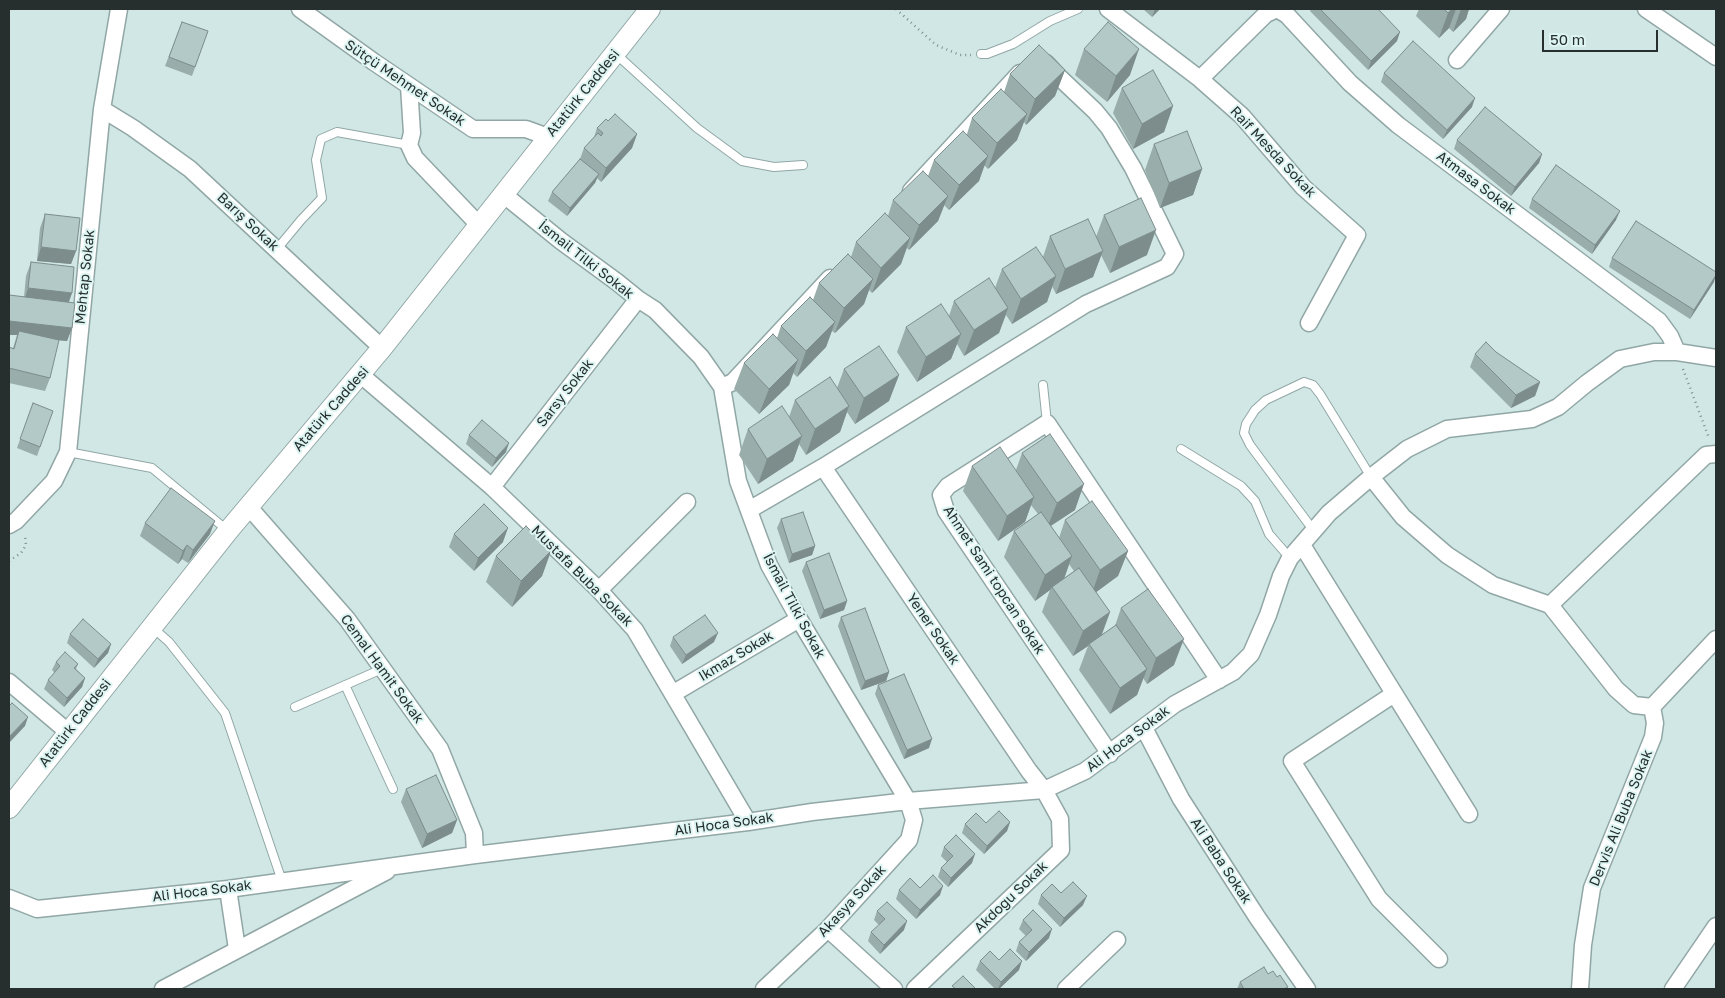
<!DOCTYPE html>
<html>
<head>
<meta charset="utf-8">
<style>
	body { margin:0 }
	#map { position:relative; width:1725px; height:998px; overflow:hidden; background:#d0e7e5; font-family:"Golos Text",sans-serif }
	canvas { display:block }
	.frame { position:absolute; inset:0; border:10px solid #262f2e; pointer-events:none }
	.scale { position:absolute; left:1542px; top:30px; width:116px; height:22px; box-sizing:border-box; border:2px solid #262f2e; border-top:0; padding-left:6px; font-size:15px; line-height:18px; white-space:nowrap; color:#262f2e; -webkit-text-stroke:4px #ddf5f2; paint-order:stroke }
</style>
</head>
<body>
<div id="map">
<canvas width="1725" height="998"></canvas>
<div class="frame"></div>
<div class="scale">50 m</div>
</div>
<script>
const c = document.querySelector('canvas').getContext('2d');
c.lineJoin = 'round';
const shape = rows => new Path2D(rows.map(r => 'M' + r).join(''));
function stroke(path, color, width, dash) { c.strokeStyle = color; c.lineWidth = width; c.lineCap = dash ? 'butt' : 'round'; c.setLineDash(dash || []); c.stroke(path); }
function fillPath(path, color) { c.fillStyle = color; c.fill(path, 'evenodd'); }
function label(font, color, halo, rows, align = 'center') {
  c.font = font + ' "Golos Text",sans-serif'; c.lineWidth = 4; c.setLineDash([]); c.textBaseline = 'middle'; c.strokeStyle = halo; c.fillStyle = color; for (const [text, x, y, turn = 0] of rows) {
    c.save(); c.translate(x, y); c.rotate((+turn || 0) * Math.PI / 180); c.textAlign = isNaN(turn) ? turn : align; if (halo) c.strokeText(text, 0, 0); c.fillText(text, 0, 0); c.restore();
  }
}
const service = shape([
	[616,54,697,128,742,161,774,167,803,165],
	[981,54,987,54,1013,44,1050,21,1078,9],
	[277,249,301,220,322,198,316,160,321,139,337,132,409,145],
	[1043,385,1047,423],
	[1181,449,1241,486,1255,501,1269,534,1290,558],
	[68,452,152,468,227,530],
	[1314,531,1250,445,1244,433,1246,424,1255,410,1266,400,1304,382,1313,385,1320,394,1371,477],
	[153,628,169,642,225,713,282,881],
	[345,685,393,789],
	[295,707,382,669]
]);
const minor = shape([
	[300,9,374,62,473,129,526,129,548,137],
	[1108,9,1200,79,1242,116,1303,187,1357,235,1309,323],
	[1646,9,1716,57],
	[1457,60,1501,9],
	[1200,79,1266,14,1277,9,1287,15,1350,83,1398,125,1659,321,1670,336,1677,352],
	[409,86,412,133,409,145,415,158,479,225],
	[102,109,133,128,190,169,382,348],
	[911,191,1020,73],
	[503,194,561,241,617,282,638,299,655,310,701,357,722,387,738,481,769,565,799,619,908,801,914,820,909,840,828,929,764,989],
	[361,375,492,487,599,590,635,630,748,822],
	[722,387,733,382,830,278],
	[823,467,1029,771,1044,790,1060,819,1061,850,915,989],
	[1371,477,1403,517,1447,555,1493,585,1550,605,1616,689,1634,705,1652,707],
	[492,487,638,299],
	[248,506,347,619,440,749,474,833,475,855],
	[749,510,823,467,1086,304,1167,267,1175,254,1133,168,1109,128,1095,111,1059,77,1046,63],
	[9,525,16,521,54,481,68,452,102,109,119,9],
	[1302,545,1469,814],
	[599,590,687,502],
	[1550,605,1706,455,1716,454],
	[9,682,68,732],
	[674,693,799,619],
	[1394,694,1292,761,1379,899,1439,959],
	[1652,707,1716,639],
	[1144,728,1181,799,1257,917,1307,989],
	[1110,754,946,511,941,495,948,486,1047,423,1219,680],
	[228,889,237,949],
	[9,898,37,909,228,889,475,855,748,822,812,812,908,801,1044,790,1085,771,1175,704,1233,672,1251,654,1268,615,1281,576,1290,558,1329,513,1371,477,1407,449,1447,429,1532,419,1558,407,1587,383,1620,359,1654,352,1677,352,1716,358],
	[828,929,894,989],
	[163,989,387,871],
	[1066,989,1117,940],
	[1580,989,1583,945,1592,888,1653,737,1655,723,1652,707],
	[1673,989,1716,926]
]);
const tertiary = shape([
	[9,808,228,531,382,348,650,9]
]);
stroke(service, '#91a7a5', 10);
stroke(minor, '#91a7a5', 19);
stroke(tertiary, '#91a7a5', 22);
stroke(shape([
	[896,9,936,45,960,55,971,55],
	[1683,369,1709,438],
	[9,561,21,553,26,545,25,535]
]), '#7f908e', 2.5, [1, 4]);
stroke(service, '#fff', 8);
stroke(minor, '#fff', 16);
stroke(tertiary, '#fff', 20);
fillPath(shape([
	[1143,9,1160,9,1152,17],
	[1311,9,1378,9,1397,41,1368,70,1310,11],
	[1419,9,1469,9,1466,19,1453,32,1449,28,1439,38,1416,16],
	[182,22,208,31,192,76,165,66],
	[1084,49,1130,75,1107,102,1075,75],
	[1065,70,1055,96,1026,125,1024,122,1017,140,988,169,984,165,979,181,949,210,944,205,938,221,909,250,907,248,901,264,872,293,869,290,864,304,835,333,832,331,826,347,797,377,793,373,789,385,759,414,734,389,744,363,777,338,781,326,813,300,819,283,851,257,856,242,888,216,893,200,928,176,934,160,967,134,972,118,1004,92,1010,74],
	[1384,73,1472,107,1443,139,1381,82],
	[1122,88,1173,106,1164,132,1133,149,1113,113],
	[608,121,637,134,632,148,601,182,597,178,595,183,567,216,548,201,552,192,580,159,584,148,594,137,597,128],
	[1457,140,1542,154,1539,163,1511,196,1454,149],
	[1154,144,1202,169,1193,195,1160,208,1145,170],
	[1532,199,1616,220,1592,254,1529,208],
	[45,214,76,251,71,264,37,261,40,228],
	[1104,215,1147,255,1110,273,1101,255,1093,277,1056,294,1052,286,1047,302,1012,324,1006,315,999,333,964,356,957,344,951,359,917,382,897,352,906,327,949,316,954,301,995,288,1002,269,1043,257,1050,236,1096,237],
	[1612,258,1714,282,1690,319,1609,267],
	[31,262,72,293,69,302,72,328,67,341,57,340,50,378,45,391,9,383,9,347,13,348,17,335,9,335,9,295,24,297,26,276],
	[1496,352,1540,382,1535,396,1511,408,1470,367,1475,354],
	[844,369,899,375,889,401,855,424,847,412,840,432,806,455,799,444,793,461,758,484,739,455,748,429,789,417,795,400,837,388],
	[33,403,53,411,37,456,17,448],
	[469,435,506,452,492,467,466,444],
	[1022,453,1075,510,1051,526,1059,538,1065,520,1128,551,1118,576,1096,592,1110,612,1101,635,1115,626,1121,608,1174,665,1147,684,1143,678,1137,695,1110,714,1079,670,1088,646,1073,656,1042,612,1050,590,1035,601,1004,557,1014,531,1038,514,1031,505,1025,522,998,541,963,491,972,466,1016,470],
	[1069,564,1074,571,1064,578],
	[781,519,815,546,812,555,789,563,777,528],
	[145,523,210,534,188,563,182,559,178,564,140,536],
	[454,534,503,542,474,571,449,547],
	[551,551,542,576,512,607,486,582,496,556],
	[806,562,847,601,844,610,820,619,802,571],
	[841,617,889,672,886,681,861,690,838,626],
	[70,634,111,644,108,653,94,668,67,643],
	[673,637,714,642,682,664,670,646],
	[56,662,78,664,76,669,85,678,82,687,64,707,44,689,48,680,55,673,52,670],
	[878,685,929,748,904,759,875,694],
	[406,789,457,820,452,833,422,848,401,802],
	[1010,822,1007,831,984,854,962,833,965,824],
	[944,847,972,863,948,887,938,877,941,868,947,862,941,856],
	[899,890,940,895,916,919,896,899],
	[1041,895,1083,905,1060,927,1038,904],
	[877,911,904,930,880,954,868,941,871,932,879,925,874,920],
	[1023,920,1049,938,1026,961,1016,951,1019,942,1026,936,1019,929],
	[980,961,1019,970,999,989,995,989,976,970],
	[1268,974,1277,977,1287,989,1237,989,1240,982]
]), '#99adab');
fillPath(shape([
	[1155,9,1160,9,1152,17],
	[1452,9,1456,9,1449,28,1439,38,1448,13],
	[1461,9,1469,9,1466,19,1453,32],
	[1400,32,1397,41,1368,70,1371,61],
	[1139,49,1130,75,1107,102,1116,76],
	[1065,70,1055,96,1026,125,1035,99],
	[1475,98,1472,107,1443,139,1447,130],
	[1173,106,1164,132,1133,149,1142,124],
	[1027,114,1017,140,988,169,997,143],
	[637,134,632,148,601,182,606,168],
	[1542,154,1539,163,1511,196,1515,187],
	[988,156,979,181,949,210,959,185],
	[1202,169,1193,195,1160,208,1169,183],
	[599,174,595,183,567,216,570,208],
	[948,196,938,221,909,250,919,225],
	[1620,211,1616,220,1592,254,1595,245],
	[1156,230,1147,255,1110,273,1119,247],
	[910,238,901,264,872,293,881,268],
	[41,247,76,251,71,264,37,261],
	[1103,251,1093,277,1056,294,1065,269],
	[1716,275,1714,282,1690,319,1694,310],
	[1056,276,1047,302,1012,324,1021,299],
	[873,279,864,304,835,333,844,308],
	[28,288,72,293,67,306,24,301],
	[1008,308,999,333,964,356,974,330],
	[9,321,72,328,67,341,17,336,19,331,17,335,9,335],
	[835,322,826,347,797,377,806,351],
	[961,334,951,359,917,382,926,357],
	[798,360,789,385,759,414,769,389],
	[899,375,889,401,855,424,864,398],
	[1540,382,1535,396,1511,408,1516,395],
	[849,406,840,432,806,455,815,429],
	[802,436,793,461,758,484,767,459],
	[509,443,506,452,492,467,496,458],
	[1084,484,1075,510,1047,528,1057,503],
	[1034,497,1025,522,998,541,1007,516],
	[215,521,210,534,188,563,193,550],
	[508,528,503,542,474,571,478,558],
	[187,545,182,559,178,564,183,551],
	[815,546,812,555,789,563,792,554],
	[551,551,542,576,512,607,521,581],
	[1128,551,1118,576,1091,596,1100,570],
	[1072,556,1063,582,1052,587,1050,590,1035,601,1045,575],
	[847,601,844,610,820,619,824,610],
	[1110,612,1101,637,1089,644,1088,646,1073,656,1083,631],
	[718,633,714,642,682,664,686,655],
	[1184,639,1174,665,1147,684,1156,658],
	[111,644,108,653,94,668,98,659],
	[1147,669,1137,695,1110,714,1120,688],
	[889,672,886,681,861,690,865,681],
	[85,678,82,687,64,707,67,698],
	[28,717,25,726,9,743,9,737],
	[932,739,929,748,904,759,907,750],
	[457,820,452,833,422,848,427,834],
	[1010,822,1007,831,984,854,987,846],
	[975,854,972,863,948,887,951,878],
	[943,886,940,895,916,919,920,910],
	[1087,896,1083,905,1060,927,1064,918],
	[907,921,904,930,880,954,884,945],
	[1052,929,1049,938,1026,961,1029,952],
	[1022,961,1019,970,999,989,998,989,1001,982]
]), '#7d8d8b');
const building = shape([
	[1320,9,1378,9,1400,32,1371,61,1320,9],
	[1444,9,1452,9,1448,13,1444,9],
	[182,22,208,31,195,67,169,57,182,22],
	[1108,22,1139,49,1116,76,1084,49,1108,22],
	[1413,41,1475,98,1447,130,1384,73,1413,41],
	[1039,45,1065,70,1035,99,1010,74,1039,45],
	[1153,70,1173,106,1142,124,1122,88,1153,70],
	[1001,89,1027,114,997,143,972,118,1001,89],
	[1485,107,1542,154,1515,187,1457,140,1485,107],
	[615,114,637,134,606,168,584,148,598,133,601,136,603,133,597,128,606,119,608,121,615,114],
	[963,131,988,156,959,185,934,160,963,131],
	[1187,131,1202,169,1169,183,1154,144,1187,131],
	[580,159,599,174,570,208,552,192,580,159],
	[1556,165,1620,211,1595,245,1532,199,1556,165],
	[923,171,948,196,919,225,893,200,923,171],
	[1141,198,1156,230,1119,247,1104,215,1141,198],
	[885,213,910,238,881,268,856,242,885,213],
	[45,214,80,218,76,251,41,247,45,214],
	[1088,219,1103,251,1065,269,1050,236,1088,219],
	[1636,221,1716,272,1716,275,1694,310,1612,258,1636,221],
	[1036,247,1056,276,1021,299,1002,269,1036,247],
	[848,254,873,279,844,308,819,283,848,254],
	[31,262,74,267,72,293,28,288,31,262],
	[989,278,1008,308,974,330,954,301,989,278],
	[9,295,75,303,72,328,9,321,9,295],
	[810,297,835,322,806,351,781,326,810,297],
	[941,304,961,334,926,357,906,327,941,304],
	[19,331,59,340,50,378,9,368,9,347,14,349,19,331],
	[773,334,798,360,769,389,744,363,773,334],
	[1486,342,1496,352,1540,382,1516,395,1475,354,1486,342],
	[879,346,899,375,864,398,844,369,879,346],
	[830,377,849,406,815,429,795,400,830,377],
	[33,403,53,411,40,447,20,439,33,403],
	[782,406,802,436,767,459,748,429,782,406],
	[482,420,509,443,496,458,469,435,482,420],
	[1050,434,1084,484,1057,503,1022,453,1050,434],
	[1000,447,1034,497,1007,516,972,466,1000,447],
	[171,488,215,521,193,550,187,545,183,551,145,523,171,488],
	[1092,501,1128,551,1100,570,1065,520,1092,501],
	[484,504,508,528,478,558,454,534,484,504],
	[803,512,815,546,792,554,781,519,803,512],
	[1041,512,1072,556,1045,575,1014,531,1041,512],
	[526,526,551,551,521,581,496,556,526,526],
	[829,553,847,601,824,610,806,562,829,553],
	[1079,568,1110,612,1083,631,1052,587,1079,568],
	[1148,589,1184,639,1156,658,1121,608,1148,589],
	[865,608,889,672,865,681,841,617,865,608],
	[705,615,718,633,686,655,673,637,705,615],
	[83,619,111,644,98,659,70,634,83,619],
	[1116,625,1147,669,1120,688,1089,644,1116,625],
	[65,652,78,664,74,668,85,678,67,698,48,680,60,666,56,662,65,652],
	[904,674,932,739,907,750,878,685,904,674],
	[12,703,28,717,9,737,9,706,12,703],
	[436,775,457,820,427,834,406,789,436,775],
	[999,811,1010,822,987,846,965,824,976,813,986,823,999,811],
	[956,835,975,854,951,878,941,868,953,856,944,847,956,835],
	[933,875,943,886,920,910,899,890,910,878,920,888,933,875],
	[1073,882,1087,896,1064,918,1041,895,1052,884,1061,893,1073,882],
	[887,902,907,921,884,945,871,932,885,919,877,911,887,902],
	[1033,910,1052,929,1029,952,1019,942,1032,930,1023,920,1033,910],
	[1010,949,1022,961,1001,982,980,961,990,951,999,960,1010,949],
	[1264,967,1268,974,1273,971,1277,977,1280,975,1288,987,1284,989,1244,989,1240,982,1264,967],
	[963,976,976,989,956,989,952,986,963,976]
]);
fillPath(building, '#b2c9c7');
stroke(building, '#7d8d8b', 1);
label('14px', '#262f2e', '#ddf5f2', [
	["Sütçü Mehmet Sokak",405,83,34],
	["Atatürk Caddesi",583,93,-51],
	["Raif Mesda Sokak",1273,152,47],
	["Atmasa Sokak",1476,183,37],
	["Barış Sokak",248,222,43],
	["İsmail Tilki Sokak",586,260,38],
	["Mehtap Sokak",85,277,-84],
	["Sarsy Sokak",565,393,-52],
	["Atatürk Caddesi",331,409,-49],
	["Mustafa Buba Sokak",582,576,45],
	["Ahmet Sami topcan sokak",994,580,57],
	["İsmail Tilki Sokak",794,606,62],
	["Yener Sokak",933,629,56],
	["Ikmaz Sokak",736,656,-31],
	["Cemal Hamit Sokak",382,669,54],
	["Atatürk Caddesi",75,723,-52],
	["Ali Hoca Sokak",1128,739,-37],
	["Dervis Ali Buba Sokak",1621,818,-68],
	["Ali Hoca Sokak",724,824,-8],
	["Ali Baba Sokak",1221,861,57],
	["Ali Hoca Sokak",202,891,-7],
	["Akdoğu Sokak",1011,897,-44],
	["Akasya Sokak",852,901,-47]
]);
</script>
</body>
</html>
